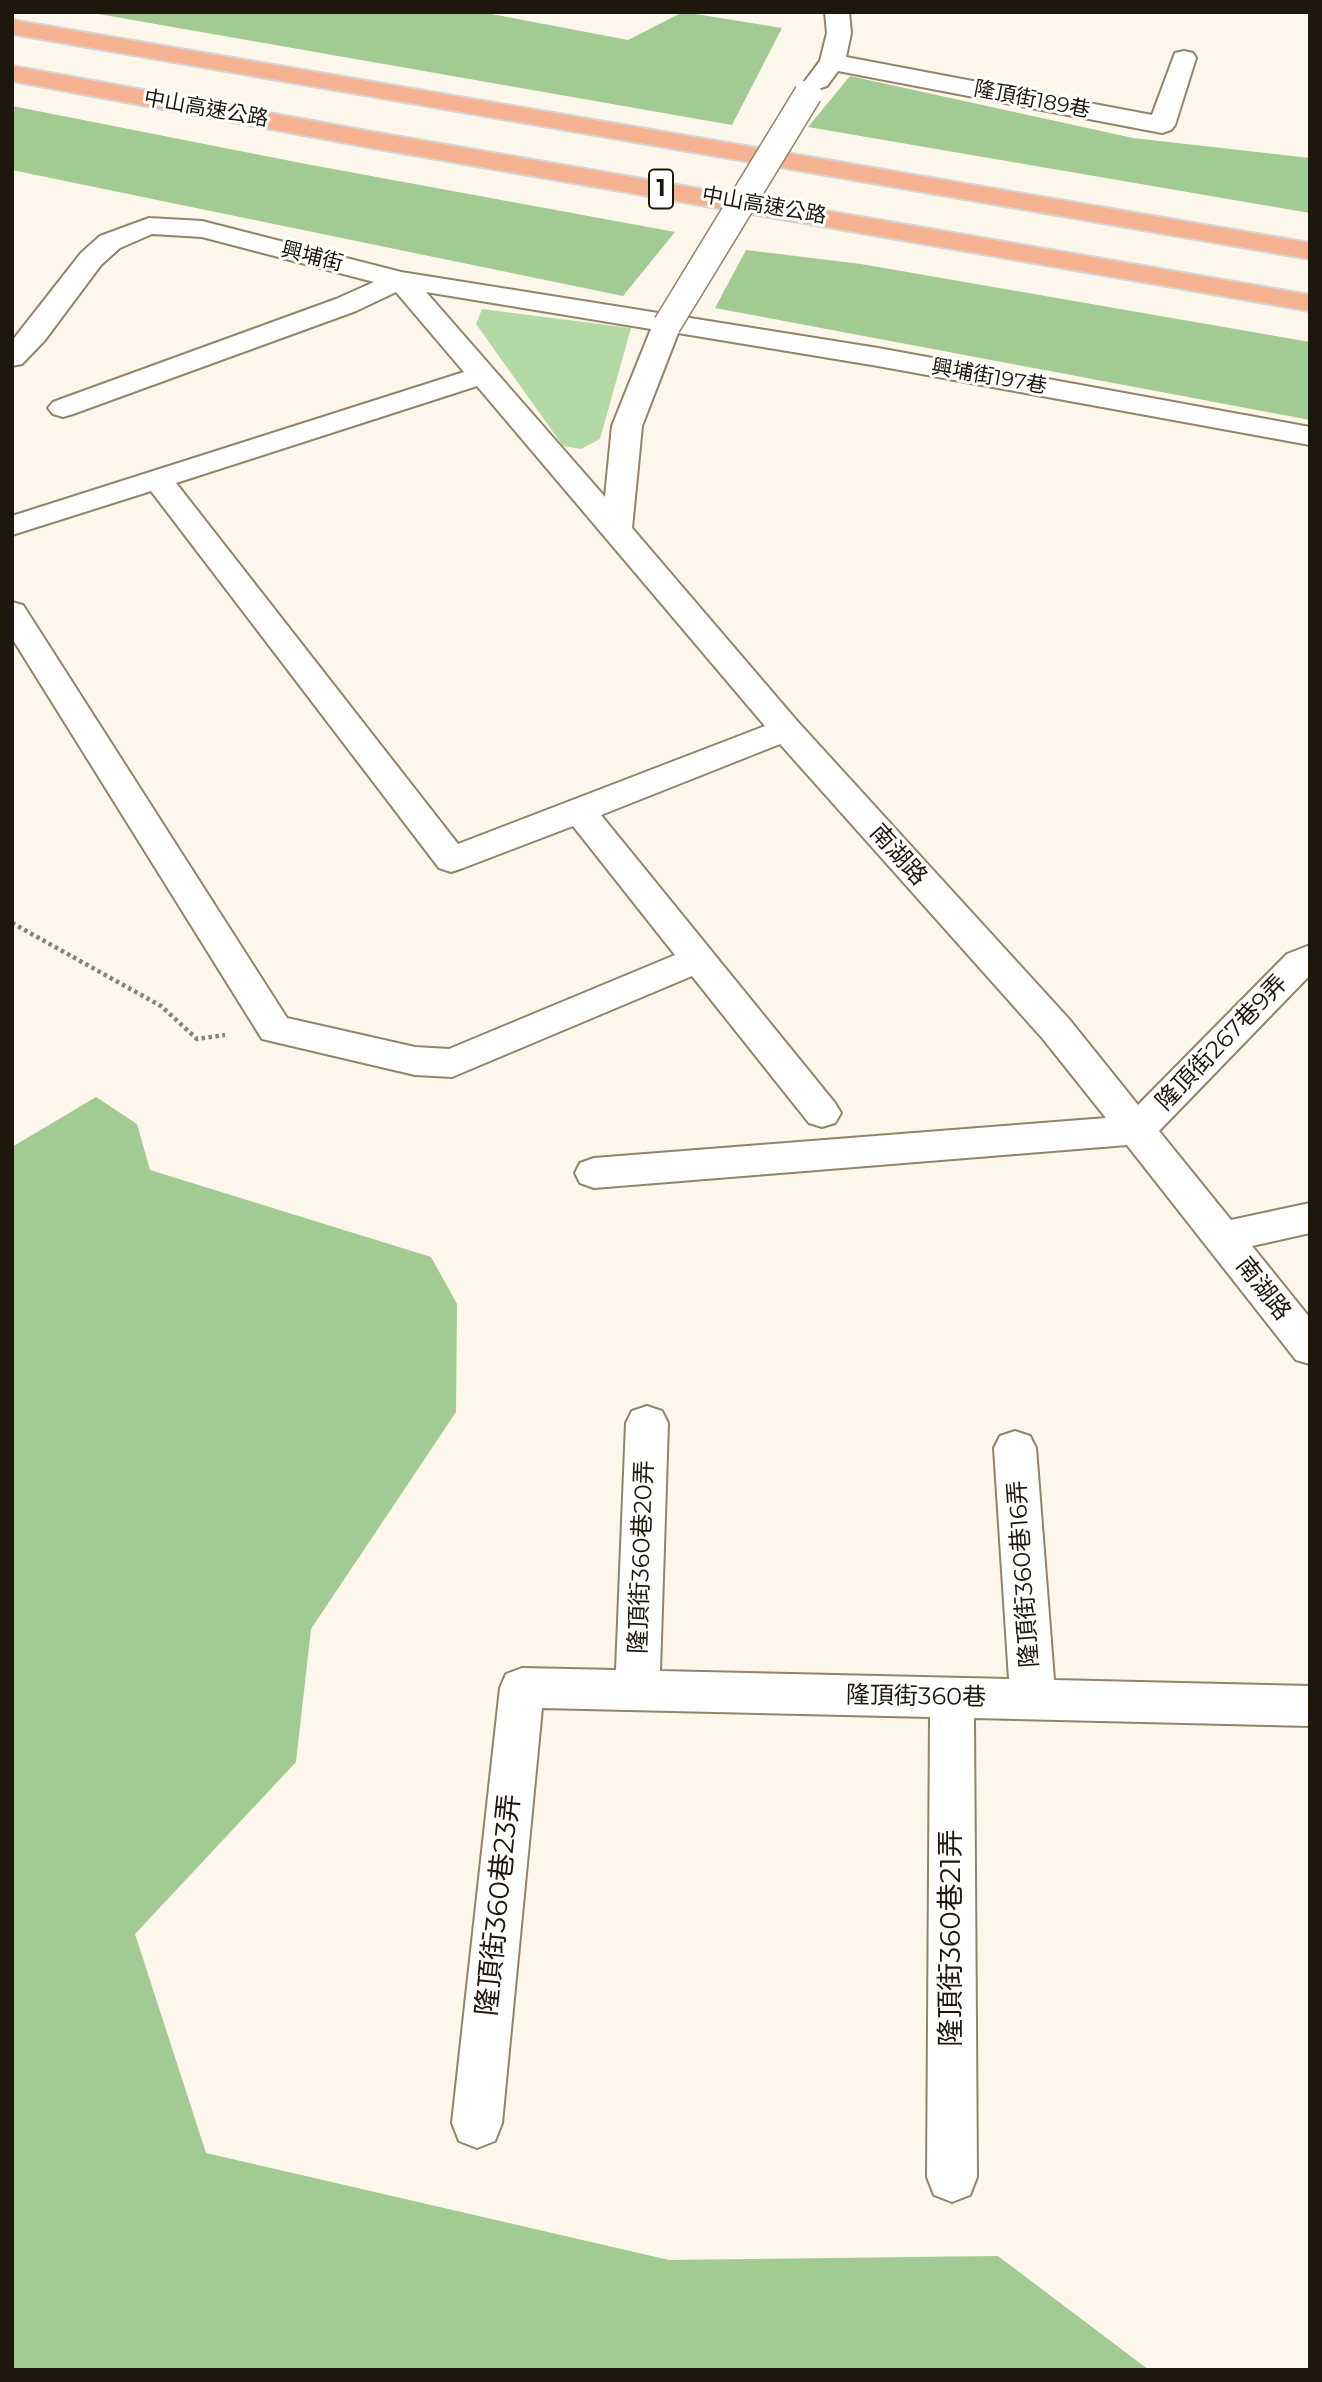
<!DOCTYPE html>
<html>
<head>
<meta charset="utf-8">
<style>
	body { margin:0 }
	#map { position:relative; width:1322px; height:2382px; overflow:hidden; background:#fdf6ea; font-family:Montserrat,sans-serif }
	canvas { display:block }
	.frame { position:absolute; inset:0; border:14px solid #1d170c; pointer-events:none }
</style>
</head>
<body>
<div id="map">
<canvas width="1322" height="2382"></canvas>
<div class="frame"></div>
</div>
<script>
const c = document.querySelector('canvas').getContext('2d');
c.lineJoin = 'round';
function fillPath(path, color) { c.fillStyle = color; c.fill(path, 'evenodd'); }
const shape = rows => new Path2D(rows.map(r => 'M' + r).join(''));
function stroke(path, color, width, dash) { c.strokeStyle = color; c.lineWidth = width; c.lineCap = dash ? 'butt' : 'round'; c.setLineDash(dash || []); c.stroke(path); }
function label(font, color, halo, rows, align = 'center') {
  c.font = font + ' Montserrat,"Noto Sans TC",sans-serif'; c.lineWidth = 6; c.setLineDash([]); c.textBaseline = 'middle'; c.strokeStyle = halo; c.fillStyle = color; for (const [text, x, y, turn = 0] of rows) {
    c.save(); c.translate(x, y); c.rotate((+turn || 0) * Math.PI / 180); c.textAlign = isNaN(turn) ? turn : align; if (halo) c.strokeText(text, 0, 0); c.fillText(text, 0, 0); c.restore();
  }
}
fillPath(shape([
	[482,309,631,328,600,439,581,449,563,446,476,324]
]), '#b3daa5');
fillPath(shape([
	[87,12,481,12,628,40,683,12,782,28,732,125],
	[850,76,1133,138,1310,158,1310,213,808,127],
	[12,106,306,164,675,232,623,296,12,170],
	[746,250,861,264,1310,342,1310,420,715,308],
	[96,1097,137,1124,150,1170,431,1257,457,1304,456,1412,311,1629,296,1762,135,1934,206,2153,669,2260,998,2256,1149,2370,12,2370,12,1147]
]), '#a2ca93');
const minor = shape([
	[825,12,849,12,851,33,846,57,1152,115,1175,53,1184,51,1193,53,1196,58,1175,125,1171,130,1162,133,838,71,827,86,818,89,809,86,805,81,820,61,827,33,825,12],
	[149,218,202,221,401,272,878,348,1310,427,1310,445,878,366,678,333,642,426,632,528,798,722,1069,1019,1138,1105,1287,954,1310,945,1310,975,1159,1131,1231,1220,1310,1203,1310,1233,1252,1246,1310,1318,1310,1364,1296,1360,1127,1145,594,1188,580,1183,575,1173,580,1163,594,1158,1106,1118,1043,1039,780,744,601,815,835,1103,841,1113,835,1123,822,1127,809,1123,692,976,452,1077,415,1075,262,1039,12,638,12,602,23,605,287,1018,415,1047,449,1049,675,955,573,826,463,868,451,872,439,868,151,491,12,535,12,516,464,372,396,292,356,311,73,414,63,417,53,414,48,408,53,402,336,299,374,282,202,237,152,234,120,248,101,265,45,340,22,364,12,366,12,341,81,253,100,236,149,218],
	[426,292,651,329,612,426,605,497,426,292],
	[477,386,765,726,458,844,176,483,477,386],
	[647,1406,662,1411,668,1423,660,1671,1009,1679,994,1448,1000,1436,1015,1431,1030,1436,1036,1448,1054,1680,1310,1686,1310,1726,974,1718,977,2177,970,2195,952,2202,934,2195,927,2177,930,1717,542,1708,502,2123,495,2141,477,2148,459,2141,452,2123,500,1688,506,1674,522,1668,616,1670,626,1423,632,1411,647,1406]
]);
const highway = shape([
	[12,20,1310,243,1310,259,12,34,12,20],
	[12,66,384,134,1310,295,1310,311,384,150,12,81,12,66]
]);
stroke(minor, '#938368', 4);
stroke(highway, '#d6d5d3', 4);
stroke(shape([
	[12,923,161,1006,197,1039,225,1035]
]), '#888276', 4.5, [3.5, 3.5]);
fillPath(minor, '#fff');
fillPath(highway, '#f5b290');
const minorBridge = shape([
	[667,325,808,94]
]);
stroke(minorBridge, '#938368', 30, []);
stroke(minorBridge, '#fff', 27);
label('21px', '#1d170c', '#fff', [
	["隆頂街189巷",1032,100,11],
	["中山高速公路",206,109,10],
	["中山高速公路",764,206,10],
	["興埔街",312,257,14],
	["興埔街197巷",989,377,10]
]);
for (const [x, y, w] of [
	[661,189,24]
]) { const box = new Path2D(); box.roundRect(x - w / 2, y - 19.5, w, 39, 5); c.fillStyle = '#fff'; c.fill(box); stroke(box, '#1d170c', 2); }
label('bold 23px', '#1d170c', null, [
	["1",661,189]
]);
label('24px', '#1d170c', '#fff', [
	["南湖路",898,855,48],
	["隆頂街267巷9弄",1222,1043,-46],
	["南湖路",1263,1289,52],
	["隆頂街360巷20弄",642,1557,-88],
	["隆頂街360巷16弄",1024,1574,-94],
	["隆頂街360巷",916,1697,1]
]);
label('28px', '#1d170c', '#fff', [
	["隆頂街360巷23弄",499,1905,-84],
	["隆頂街360巷21弄",952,1938,-90]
]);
</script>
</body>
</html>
